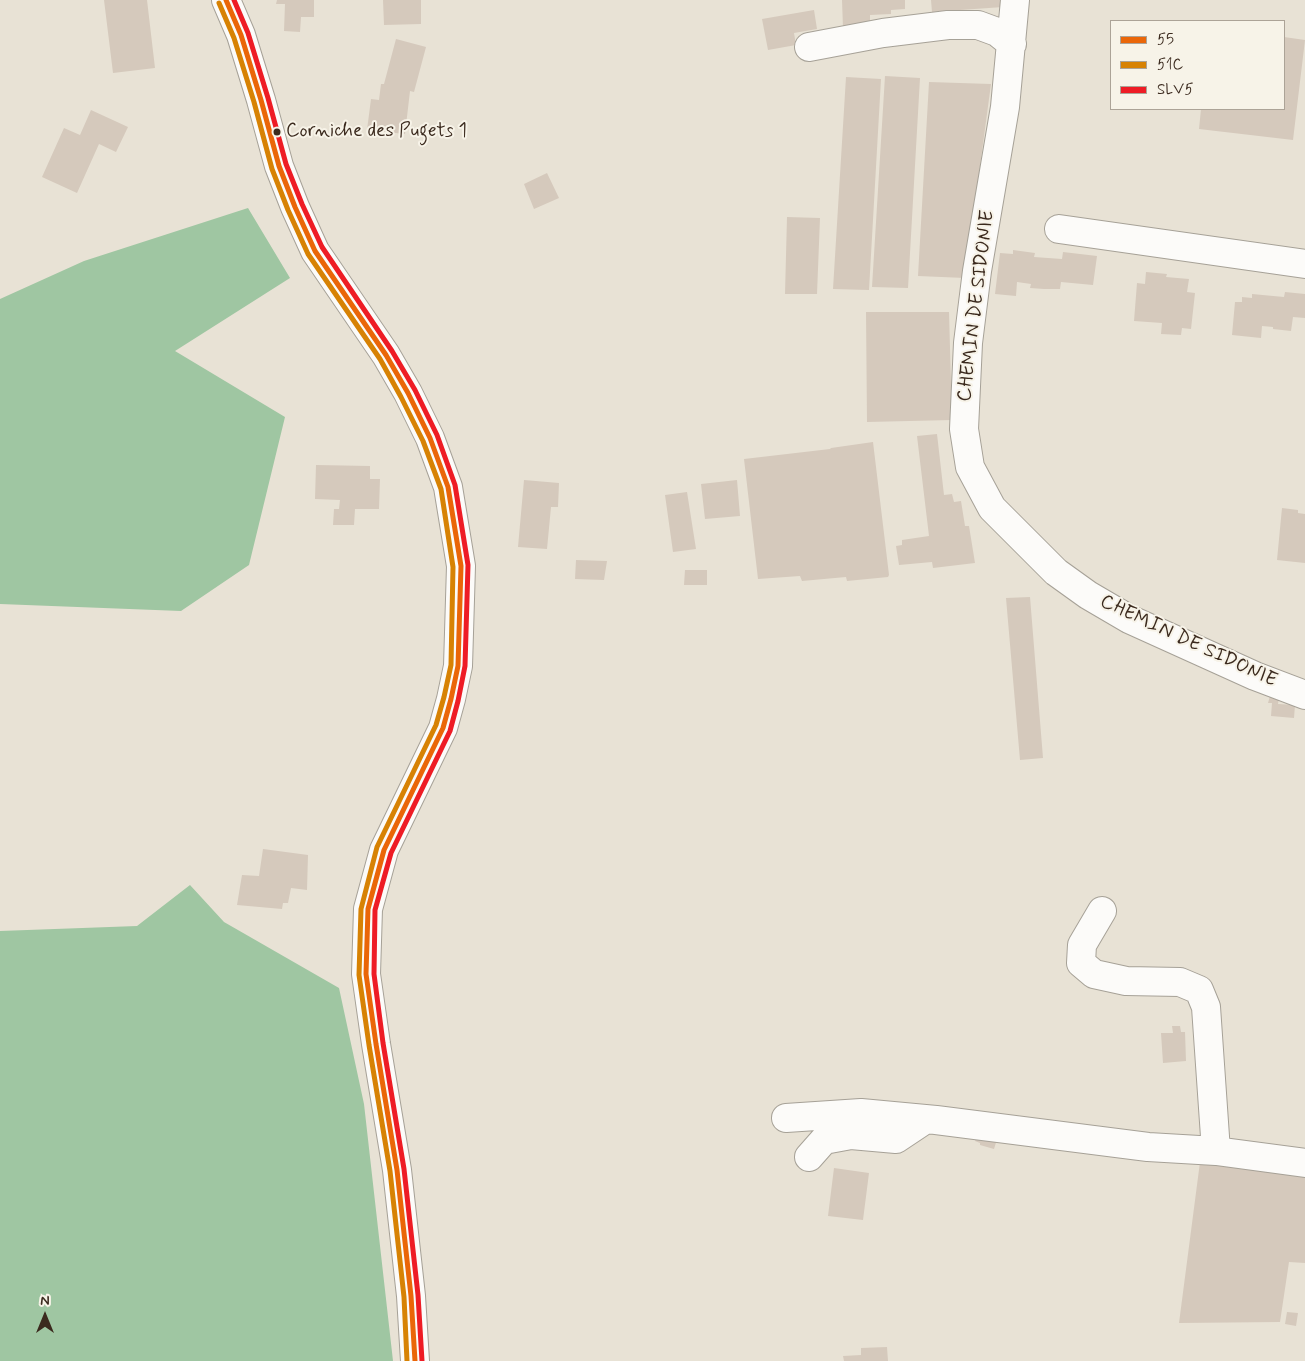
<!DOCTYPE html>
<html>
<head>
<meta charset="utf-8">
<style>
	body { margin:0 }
	#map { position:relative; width:1305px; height:1361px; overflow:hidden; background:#e8e2d5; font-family:Mynerve,sans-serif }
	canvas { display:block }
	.legend { position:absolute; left:1110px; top:20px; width:175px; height:90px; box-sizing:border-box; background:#f7f3e8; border:1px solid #aca397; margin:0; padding:6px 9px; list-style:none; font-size:15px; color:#3b2a1e }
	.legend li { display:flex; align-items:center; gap:10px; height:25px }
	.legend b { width:25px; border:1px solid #aca397 }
	.north { position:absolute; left:20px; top:1291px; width:50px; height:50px; -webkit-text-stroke:4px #f7f3e8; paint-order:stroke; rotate:0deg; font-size:14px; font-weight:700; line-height:20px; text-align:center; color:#3b2a1e }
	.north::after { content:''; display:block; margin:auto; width:18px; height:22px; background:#3b2a1e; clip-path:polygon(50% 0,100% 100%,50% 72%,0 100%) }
</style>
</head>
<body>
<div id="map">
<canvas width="1305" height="1361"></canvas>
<ul class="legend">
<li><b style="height:6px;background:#ea6608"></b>55</li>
<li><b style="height:6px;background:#d78204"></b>51C</li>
<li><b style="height:6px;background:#ee1c25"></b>SLV5</li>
</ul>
<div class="north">N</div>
</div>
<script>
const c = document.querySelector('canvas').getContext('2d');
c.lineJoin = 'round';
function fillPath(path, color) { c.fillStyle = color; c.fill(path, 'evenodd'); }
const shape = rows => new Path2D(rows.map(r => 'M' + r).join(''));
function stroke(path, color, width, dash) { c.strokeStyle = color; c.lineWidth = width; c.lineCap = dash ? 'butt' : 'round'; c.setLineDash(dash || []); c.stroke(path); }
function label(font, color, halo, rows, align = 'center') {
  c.font = font + ' Mynerve,sans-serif'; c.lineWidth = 4; c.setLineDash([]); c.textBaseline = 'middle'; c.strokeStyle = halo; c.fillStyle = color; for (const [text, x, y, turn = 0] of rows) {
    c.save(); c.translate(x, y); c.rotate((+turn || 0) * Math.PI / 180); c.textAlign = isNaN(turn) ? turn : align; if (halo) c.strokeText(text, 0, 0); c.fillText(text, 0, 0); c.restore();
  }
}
fillPath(shape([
	[248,208,290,278,175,351,285,417,249,565,181,611,0,604,0,299,84,261],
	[190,885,224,922,339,988,364,1104,393,1361,0,1361,0,931,137,926]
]), '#9fc6a2');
fillPath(shape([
	[104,0,147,0,155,68,113,73],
	[277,0,314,0,314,17,301,17,300,32,284,31,285,4,276,4],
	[383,0,421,0,421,24,384,25],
	[842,0,905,0,905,9,891,10,891,14,870,15,870,26,843,28],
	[931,0,1002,0,1003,7,932,12],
	[814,10,817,29,794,33,796,45,768,50,762,19],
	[1284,37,1305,40,1293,140,1199,129,1201,109,1284,109],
	[396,39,426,47,414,92,410,91,405,134,367,130,371,99,379,100,381,84,384,84],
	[885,76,920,78,908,288,872,287],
	[846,77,881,79,869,290,833,289],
	[929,82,991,84,965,278,918,276],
	[91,110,128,127,116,152,99,144,77,193,42,177,64,128,80,135],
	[547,173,559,198,534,209,524,184],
	[787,217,820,218,817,294,785,294],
	[1013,250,1035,253,1034,257,1062,259,1063,252,1097,256,1093,285,1061,282,1060,289,1044,289,1030,288,1031,284,1017,282,1016,296,995,294,1000,253,1013,254],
	[1146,272,1167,274,1166,277,1189,279,1187,292,1195,293,1191,329,1182,328,1181,335,1161,334,1162,323,1134,321,1137,283,1145,284],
	[1285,292,1305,294,1305,318,1293,317,1291,331,1273,329,1273,327,1262,326,1261,338,1232,335,1235,302,1242,302,1242,297,1252,298,1252,294,1284,297],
	[866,312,949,312,952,420,867,422],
	[937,434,944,495,952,494,954,502,961,501,965,526,969,526,975,563,933,568,932,562,899,565,896,546,902,545,902,540,929,536,917,436],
	[873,442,889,575,888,577,847,581,846,577,802,581,800,576,758,579,744,459,830,449,831,448],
	[316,465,370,466,370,479,380,479,379,509,355,509,354,525,333,525,334,509,339,509,340,500,315,499],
	[524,480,559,483,558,507,551,507,547,549,518,547],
	[737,480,740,516,705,519,701,484],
	[687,492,696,549,673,552,665,495],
	[1282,508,1298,510,1298,513,1305,514,1305,563,1277,560],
	[576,560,607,561,604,580,575,579],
	[685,570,707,570,707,585,684,585],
	[1030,597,1043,758,1020,760,1006,598],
	[1272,689,1280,692,1278,704,1295,705,1294,718,1271,716,1272,703,1268,703],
	[263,849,308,855,307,890,291,888,288,903,283,903,282,909,237,905,242,875,259,876],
	[1172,1026,1180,1026,1181,1032,1185,1032,1186,1061,1163,1063,1161,1033,1173,1033],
	[979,1131,998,1136,994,1149,980,1145,980,1143,975,1141],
	[1200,1162,1305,1174,1305,1263,1289,1262,1280,1322,1179,1323],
	[834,1168,869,1173,863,1220,828,1216],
	[1287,1312,1298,1313,1296,1326,1285,1324],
	[887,1347,888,1361,844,1361,843,1356,861,1355,861,1348]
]), '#d5c9bc');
const minor = shape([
	[226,0,241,35,261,100,279,166,295,207,315,251,386,355,408,393,430,438,448,487,461,566,458,666,451,699,443,728,384,850,368,909,366,974,376,1044,397,1170,411,1296,415,1361],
	[1015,0,1005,107,977,271,968,343,964,429,970,467,992,508,1056,572,1088,595,1129,619,1255,676,1305,695],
	[809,47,883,33,948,25,978,25,997,32,1012,44],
	[1059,229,1305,264],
	[1102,911,1082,945,1081,963,1094,974,1126,981,1180,982,1199,990,1206,1007,1216,1151],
	[786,1118,861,1113,936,1120,1148,1147,1216,1151,1305,1163],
	[809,1157,824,1140,851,1135,896,1139,926,1119]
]);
stroke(minor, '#a6a197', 30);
stroke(minor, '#fcfbf9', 28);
stroke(shape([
	[226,0,241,35,261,100,279,166,295,207,315,251,386,355,408,393,430,438,448,487,461,566,458,666,451,699,443,728,384,850,368,909,366,974,376,1044,397,1170,411,1296,415,1361]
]), '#ea6608', 5);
stroke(shape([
	[219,3,234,38,254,102,272,169,288,210,308,254,380,359,401,397,423,441,441,489,453,567,451,665,444,697,436,725,377,847,361,909,359,975,369,1045,390,1171,404,1297,407,1361]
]), '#d78204', 5);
stroke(shape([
	[234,0,248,33,268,98,286,164,302,204,322,247,392,351,415,390,437,435,455,485,468,565,465,666,458,701,450,731,391,853,375,910,374,974,383,1043,404,1169,418,1295,422,1361]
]), '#ee1c25', 5);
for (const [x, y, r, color] of [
	[277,132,4.5,"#3b2a1e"]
]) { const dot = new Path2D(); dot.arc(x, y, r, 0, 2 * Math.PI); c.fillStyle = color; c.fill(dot); stroke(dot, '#f7f3e8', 2); }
label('19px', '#3b2a1e', '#f7f3e8', [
	["Corniche des Pugets 1",286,132]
], 'left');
label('20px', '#3b2a1e', '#f7f3e8', [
	["CHEMIN DE SIDONIE",977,306,-83],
	["CHEMIN DE SIDONIE",1188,642,25]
]);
</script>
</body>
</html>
